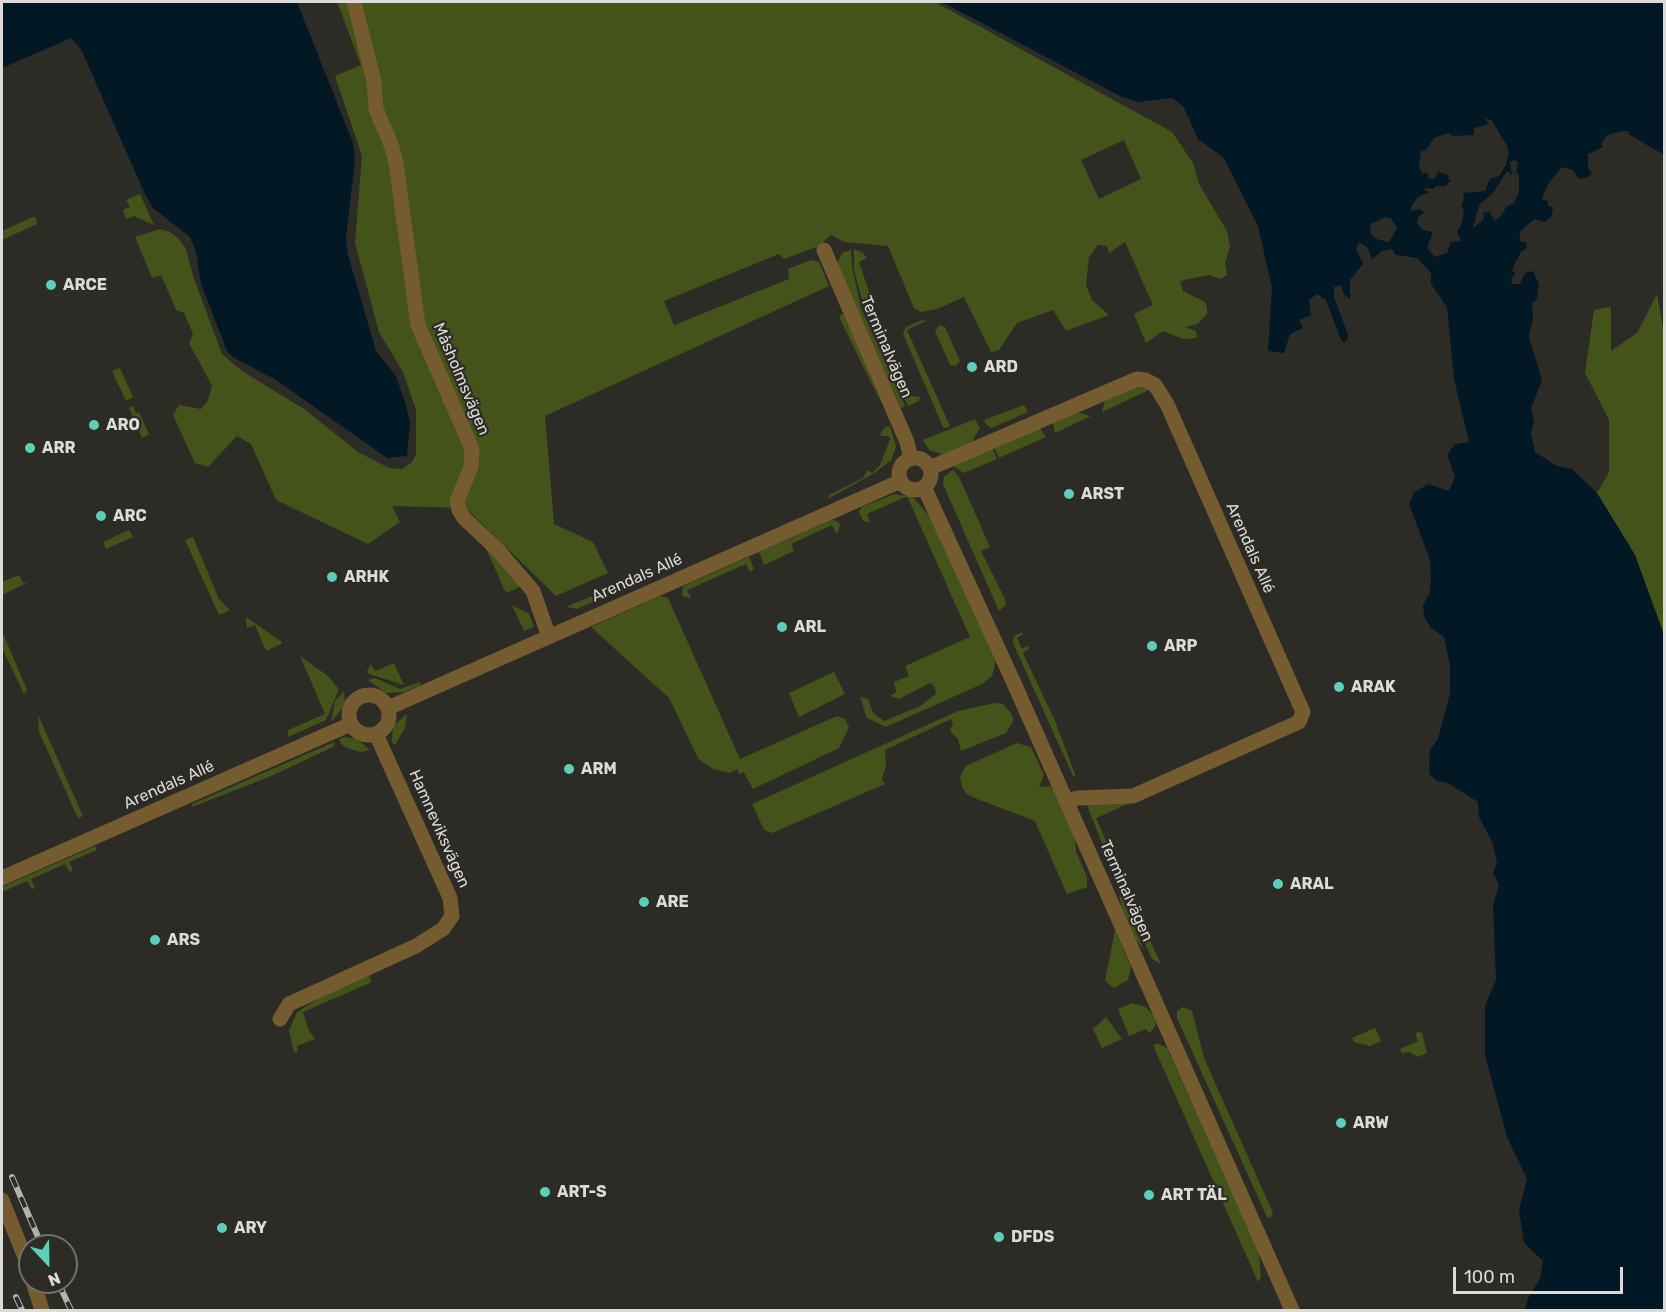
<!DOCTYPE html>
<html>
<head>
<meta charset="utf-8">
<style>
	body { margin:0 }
	#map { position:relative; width:1666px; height:1312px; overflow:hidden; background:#2d2b26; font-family:Rubik,sans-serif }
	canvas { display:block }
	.frame { position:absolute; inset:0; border:3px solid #dddbd8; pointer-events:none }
	.north { position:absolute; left:18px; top:1234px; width:60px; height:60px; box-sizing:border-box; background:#2d2b26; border:2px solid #73716d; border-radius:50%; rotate:158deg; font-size:16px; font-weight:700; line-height:24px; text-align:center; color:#dddbd8 }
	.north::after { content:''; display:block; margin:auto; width:21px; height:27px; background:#5cceba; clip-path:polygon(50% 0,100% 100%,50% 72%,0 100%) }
	.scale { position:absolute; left:1453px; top:1267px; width:170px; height:27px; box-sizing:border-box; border:3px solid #dddbd8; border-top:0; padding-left:8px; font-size:18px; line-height:21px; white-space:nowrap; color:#dddbd8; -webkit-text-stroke:4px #2d2b26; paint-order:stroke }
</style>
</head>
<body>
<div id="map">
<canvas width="1666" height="1312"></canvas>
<div class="frame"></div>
<div class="north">N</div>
<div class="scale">100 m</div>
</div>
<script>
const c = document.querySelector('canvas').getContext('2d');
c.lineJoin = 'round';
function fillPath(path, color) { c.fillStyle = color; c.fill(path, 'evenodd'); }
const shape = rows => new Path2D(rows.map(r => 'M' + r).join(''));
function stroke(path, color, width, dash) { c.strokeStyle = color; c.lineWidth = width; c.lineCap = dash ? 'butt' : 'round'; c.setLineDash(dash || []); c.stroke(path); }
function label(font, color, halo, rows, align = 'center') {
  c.font = font + ' Rubik,sans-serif'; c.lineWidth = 4.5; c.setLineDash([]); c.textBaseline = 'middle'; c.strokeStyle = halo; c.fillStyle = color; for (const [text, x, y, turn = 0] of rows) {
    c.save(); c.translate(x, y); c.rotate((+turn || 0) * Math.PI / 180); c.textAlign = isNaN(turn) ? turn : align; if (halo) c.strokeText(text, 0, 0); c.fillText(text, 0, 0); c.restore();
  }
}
fillPath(shape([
	[337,2,935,2,1172,132,1193,163,1199,184,1227,231,1230,247,1225,263,1227,275,1220,279,1209,275,1180,281,1183,291,1205,302,1207,308,1207,314,1197,324,1185,327,1196,331,1197,338,1183,339,1163,331,1146,343,1134,314,1153,305,1125,242,1109,253,1107,246,1098,245,1089,257,1086,285,1092,300,1109,315,1066,331,1053,310,1017,323,999,350,991,352,964,297,937,309,921,312,914,308,888,246,844,242,831,235,819,246,784,259,779,254,664,301,674,325,789,279,788,269,811,260,819,262,829,286,545,416,554,524,593,542,608,573,556,596,466,508,392,506,400,522,368,544,276,500,251,444,237,436,208,467,195,463,173,415,179,405,201,409,208,400,212,386,189,343,193,334,184,313,176,310,161,275,152,278,135,237,160,229,170,232,179,239,186,249,194,279,222,354,242,371,304,409,358,452,389,468,402,469,412,462,416,454,416,410,403,372,379,332,355,243,362,156,335,76,361,65],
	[1124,140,1141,179,1099,199,1081,160],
	[140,194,154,225,134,216,126,219,123,210,130,207,126,200],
	[33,217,36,218,37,224,2,240,2,231],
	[854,249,862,252,867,258,859,262,882,331,911,396,920,397,919,401,908,406,864,307,854,270],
	[851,250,852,267,861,308,905,406,901,408,837,264,842,253],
	[1657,294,1664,334,1664,635,1635,555,1597,493,1609,472,1609,420,1585,373,1594,310,1611,307,1611,351,1637,333],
	[842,314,845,316,882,405,839,317],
	[922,320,926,321,907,330,950,426,946,428,943,427,903,334,906,327],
	[939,325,945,327,960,361,955,366,950,365,935,331],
	[120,368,133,397,126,401,112,371],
	[1129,387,1142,387,1149,390,1102,412,1105,400],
	[1024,405,1028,412,991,428,985,423,984,420],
	[133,406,136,413,139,412,149,434,142,438,129,408],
	[1075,412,1091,416,1055,433,1053,422],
	[975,419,980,428,972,442,948,453,942,454,929,450,923,440],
	[890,426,896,447,891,460,876,472,828,499,829,495,863,478,867,470,872,473,880,465,890,439,889,436,881,436,880,434,885,427],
	[1040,428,1046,437,999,458,994,447],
	[992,448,997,459,964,473,954,467,954,465],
	[953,470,959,477,990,547,981,551,1005,599,1006,605,999,611,943,484,944,477],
	[894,494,913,497,930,517,995,659,995,665,992,676,982,684,886,727,867,718,860,697,868,699,873,713,884,721,920,706,936,694,935,687,930,683,899,699,890,696,896,692,894,682,909,676,905,666,970,637,908,498,905,497,867,514,870,522,863,521,859,512,862,507],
	[832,520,837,521,840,525,838,532,836,533,832,525,791,544,794,551,764,565,759,552],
	[129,530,133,537,106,549,103,542],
	[193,537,219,599,230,610,219,615,185,540],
	[481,538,521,585,518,588,506,593],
	[749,557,754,569,750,572,746,564,687,590,691,598,682,596,683,586],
	[19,575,23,583,27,583,2,595,2,582],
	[619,585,619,590,577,609,566,607],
	[660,596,668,598,740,759,837,716,845,719,849,727,839,748,753,789,744,772,739,774,737,769,730,773,713,769,704,763,698,758,669,698,591,627],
	[512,605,529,614,534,627,524,631],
	[246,617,282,642,281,644,266,651,255,625,247,628],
	[2,631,27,690,24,694,2,648],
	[1022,632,1023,634,1017,638,1022,649,1028,646,1029,649,1023,653,1055,721,1076,777,1073,776,1013,643,1014,636],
	[300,656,328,676,339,689,326,720,288,737,288,730,325,714],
	[394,663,404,685,369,674,367,671,371,664,375,671],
	[834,672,845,694,799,717,789,693],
	[375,678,400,689,420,682,421,685,404,692,386,693,368,680],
	[344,691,345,705,331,722,335,701],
	[995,703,1003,704,1012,715,1013,721,1006,733,961,751,958,739,950,731,953,724,951,719,885,750,886,766,882,779,885,784,772,833,764,830,752,804,958,711],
	[407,714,405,728,395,745,392,742,393,726],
	[38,715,83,816,78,818,39,732],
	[345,737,357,739,370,750,361,752,350,749,342,745,339,739],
	[334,742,335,746,269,777,192,807,192,804],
	[1017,743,1031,747,1044,775,1039,787,1050,786,1055,792,1075,838,1076,851,1087,877,1087,887,1067,894,1035,821,977,799,967,794,963,789,960,777,966,766],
	[1134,801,1096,818,1111,853,1108,858,1086,803],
	[95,846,97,850,69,862,73,870,70,872,65,864,31,879,35,888,32,889,27,881,2,892,2,887],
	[1122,891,1127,891,1161,964,1152,959],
	[1119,896,1122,898,1144,950,1135,938,1123,911],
	[1115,930,1131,967,1128,980,1114,988,1105,981],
	[368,974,372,982,303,1012,309,1031,315,1039,297,1046,298,1051,294,1052,289,1031,297,1012,324,995],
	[1132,1003,1146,1007,1154,1016,1156,1024,1151,1032,1149,1033,1146,1029,1129,1036,1118,1009],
	[1183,1007,1192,1011,1204,1058,1273,1213,1270,1218,1267,1217,1177,1018,1177,1011],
	[1106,1017,1122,1039,1102,1048,1093,1029],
	[1375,1028,1381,1041,1370,1046,1354,1042,1352,1038],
	[1419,1032,1422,1033,1427,1053,1418,1057,1410,1052,1402,1053,1400,1049,1418,1041,1415,1033],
	[1159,1044,1167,1048,1259,1252,1261,1277,1258,1282,1153,1045]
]), '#44531a');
fillPath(shape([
	[2,2,297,2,353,143,355,160,346,237,348,255,376,351,396,376,405,402,410,422,407,456,387,458,276,380,233,357,227,351,201,284,196,252,190,237,153,208,143,190,81,49,71,38,2,68],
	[942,2,1664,2,1664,155,1630,135,1628,131,1623,131,1607,135,1601,144,1603,147,1588,154,1588,168,1592,174,1586,178,1579,179,1573,170,1562,167,1548,184,1542,199,1545,201,1547,199,1548,205,1553,208,1551,217,1544,222,1535,219,1521,230,1519,241,1526,242,1527,248,1521,252,1515,263,1512,271,1515,274,1511,279,1512,284,1520,284,1525,273,1533,271,1539,284,1537,299,1532,303,1533,318,1529,337,1542,380,1531,408,1534,421,1531,433,1535,452,1557,466,1572,469,1597,493,1635,555,1664,635,1664,1310,1525,1310,1528,1298,1540,1279,1543,1261,1524,1243,1519,1210,1527,1179,1507,1137,1485,1055,1485,1006,1496,980,1493,905,1499,885,1493,873,1497,863,1493,844,1479,817,1478,802,1448,783,1437,781,1430,775,1429,768,1430,750,1438,739,1450,693,1450,666,1444,637,1431,628,1424,616,1423,605,1429,594,1431,581,1430,560,1409,504,1414,493,1428,484,1449,491,1455,477,1447,455,1455,444,1469,442,1454,379,1447,307,1431,284,1431,273,1417,258,1396,255,1392,249,1382,251,1372,259,1368,248,1359,242,1356,249,1363,264,1350,280,1350,299,1344,294,1341,285,1334,287,1334,297,1348,335,1347,340,1344,343,1341,340,1326,300,1317,294,1309,300,1311,315,1299,320,1303,328,1290,334,1284,353,1268,351,1272,288,1258,226,1224,158,1198,139,1183,106,1172,98,1137,102,1122,97],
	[1484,117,1492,121,1506,144,1509,152,1506,165,1499,176,1490,179,1485,191,1463,193,1464,200,1461,206,1464,210,1461,226,1457,231,1461,241,1451,242,1447,253,1435,257,1427,248,1433,232,1422,230,1417,222,1419,216,1425,213,1420,209,1411,211,1411,207,1418,197,1429,192,1425,190,1425,188,1433,189,1436,186,1446,186,1451,180,1447,179,1449,176,1445,174,1438,172,1434,180,1428,177,1428,173,1422,173,1419,166,1421,151,1426,150,1434,138,1448,133,1453,136,1474,135,1474,128,1489,124],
	[1514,160,1518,162,1516,172,1519,176,1519,191,1514,203,1506,207,1502,215,1494,221,1490,212,1483,213,1484,219,1473,228,1479,205,1492,194,1507,171,1512,175,1510,162],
	[1385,217,1391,218,1397,228,1389,242,1376,239,1370,233,1371,224]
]), '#021824');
stroke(shape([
	[354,2,374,81,376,109,392,147,396,163,418,325,472,449,471,467,457,501,459,510,464,518,498,550,533,591,549,637],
	[824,250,907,442,911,459],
	'899 474a16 16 0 1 1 32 0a16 16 0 1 1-32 0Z',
	[930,468,1137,379,1145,380,1155,385,1167,404,1303,712,1299,722,1133,796,1078,798,1067,801],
	[924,487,1013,681,1292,1310],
	'349 715a20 20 0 1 1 40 0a20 20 0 1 1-40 0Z',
	[388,708,901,481],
	[2,878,351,724],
	[280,1019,289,1004,416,946,443,929,452,916,450,898,376,734],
	[2,1200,30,1270],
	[33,1282,42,1310]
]), '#755b30', 15);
const rail = shape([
	[12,1177,42,1246],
	[58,1282,71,1310],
	[16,1297,22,1310]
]);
stroke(rail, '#b3b1ad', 6);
stroke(rail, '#2d2b26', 4, [11]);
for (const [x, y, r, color] of [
	[51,285,6,"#5cceba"],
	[972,367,6,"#5cceba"],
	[94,425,6,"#5cceba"],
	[30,448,6,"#5cceba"],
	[1069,494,6,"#5cceba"],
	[101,516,6,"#5cceba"],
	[332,577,6,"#5cceba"],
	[782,627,6,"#5cceba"],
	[1152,646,6,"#5cceba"],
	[1339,687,6,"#5cceba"],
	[569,769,6,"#5cceba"],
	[1278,884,6,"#5cceba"],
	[644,902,6,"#5cceba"],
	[155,940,6,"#5cceba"],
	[1341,1123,6,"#5cceba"],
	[545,1192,6,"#5cceba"],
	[1149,1195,6,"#5cceba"],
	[222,1228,6,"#5cceba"],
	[999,1237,6,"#5cceba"]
]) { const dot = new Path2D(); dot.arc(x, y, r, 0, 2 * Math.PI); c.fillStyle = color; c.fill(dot); stroke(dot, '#2d2b26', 2); }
label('bold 16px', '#dddbd8', '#2d2b26', [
	["ARCE",63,285],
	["ARD",984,367],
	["ARO",106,425],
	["ARR",42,448],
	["ARST",1081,494],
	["ARC",113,516],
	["ARHK",344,577],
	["ARL",794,627],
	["ARP",1164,646],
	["ARAK",1351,687],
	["ARM",581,769],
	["ARAL",1290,884],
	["ARE",656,902],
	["ARS",167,940],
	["ARW",1353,1123],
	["ART-S",557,1192],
	["ART TÄL",1161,1195],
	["ARY",234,1228],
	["DFDS",1011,1237]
], 'left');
label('16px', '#dddbd8', '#2d2b26', [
	["Terminalvägen",886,347,67],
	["Måsholmsvägen",461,379,67],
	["Arendals Allé",1250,548,66],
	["Arendals Allé",637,578,-24],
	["Arendals Allé",169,785,-24],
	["Hamneviksvägen",439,829,66],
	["Terminalvägen",1126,891,66]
]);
</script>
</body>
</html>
